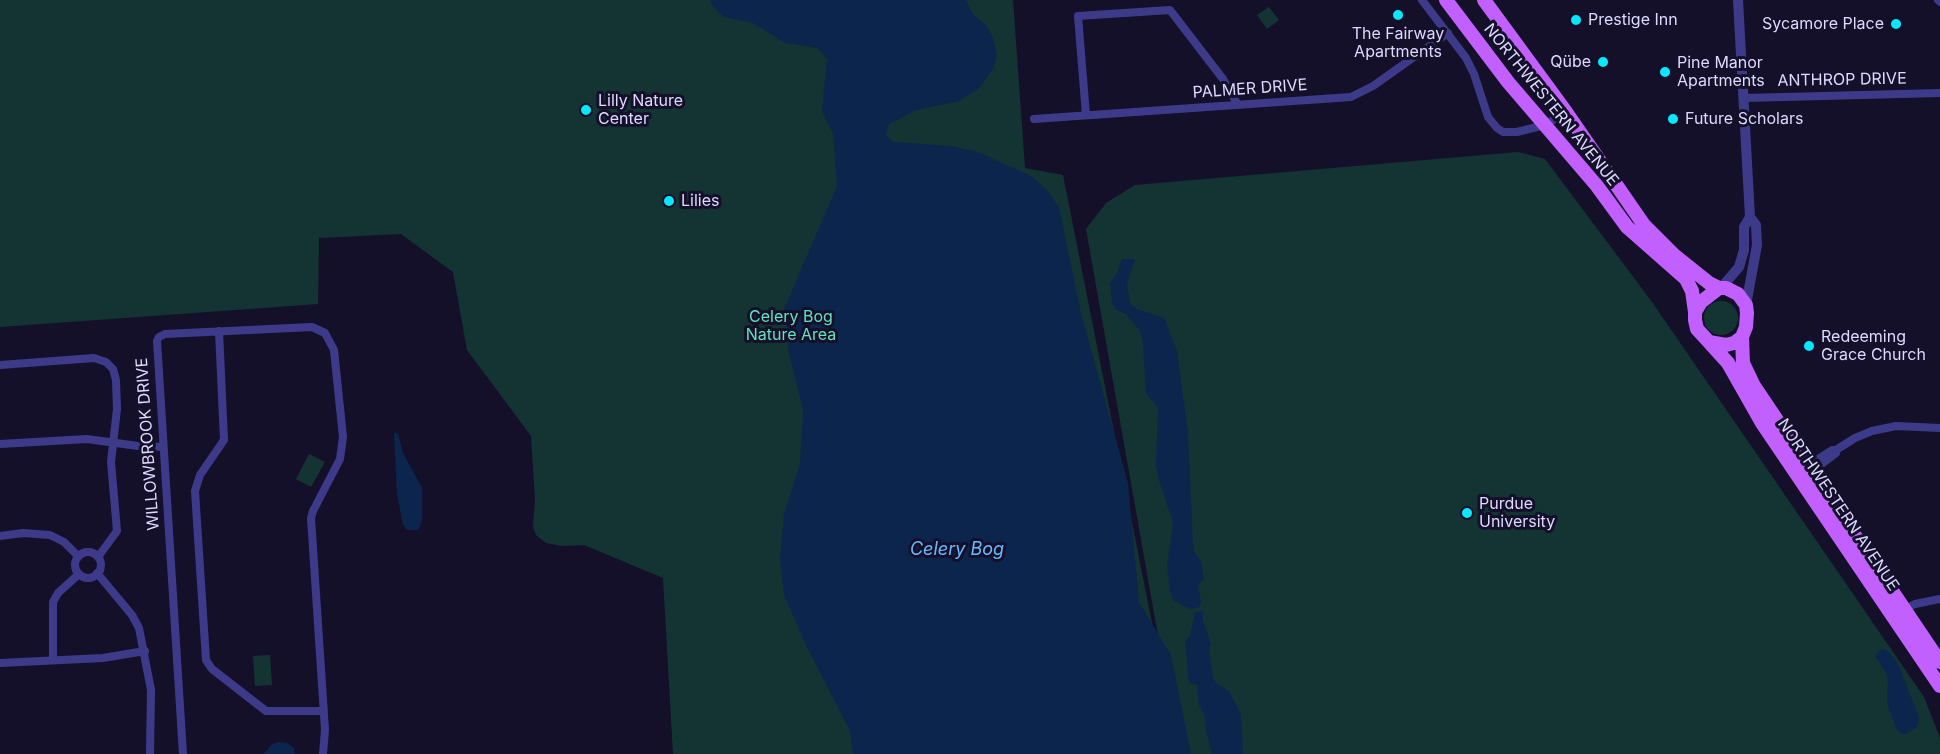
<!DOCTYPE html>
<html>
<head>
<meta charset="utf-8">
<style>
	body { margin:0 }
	canvas { display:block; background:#14102a }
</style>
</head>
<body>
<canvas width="1940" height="754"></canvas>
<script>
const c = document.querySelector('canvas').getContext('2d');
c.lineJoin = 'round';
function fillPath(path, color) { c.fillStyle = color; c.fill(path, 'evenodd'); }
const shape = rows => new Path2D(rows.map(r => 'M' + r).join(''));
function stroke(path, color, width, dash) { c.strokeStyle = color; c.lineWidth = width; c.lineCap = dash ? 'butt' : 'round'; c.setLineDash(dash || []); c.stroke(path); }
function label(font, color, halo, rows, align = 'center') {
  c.font = font + ' Inter,sans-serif'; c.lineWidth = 6; c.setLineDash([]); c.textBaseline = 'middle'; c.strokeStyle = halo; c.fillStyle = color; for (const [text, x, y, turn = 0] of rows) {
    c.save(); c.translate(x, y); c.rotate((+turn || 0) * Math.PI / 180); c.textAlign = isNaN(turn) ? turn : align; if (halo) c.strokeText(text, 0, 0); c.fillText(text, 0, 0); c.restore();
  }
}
fillPath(shape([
	[0,0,1013,0,1025,168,1063,175,1178,754,673,754,663,578,584,545,563,546,546,543,536,535,533,527,535,499,531,436,467,350,453,272,401,234,319,238,318,304,0,327],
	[1269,7,1279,20,1267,29,1257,15],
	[1518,152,1545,159,1652,302,1924,697,1940,738,1940,754,1179,754,1086,229,1106,203,1135,185],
	'1704 318a17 17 0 1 1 34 0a17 17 0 1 1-34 0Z',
	[309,454,325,462,311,487,296,479],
	[270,655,272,685,255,686,253,656]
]), '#133433');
fillPath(shape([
	[710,0,966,0,973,14,986,25,992,36,997,53,994,68,979,89,956,102,916,110,889,124,886,135,893,142,951,146,978,152,1031,176,1047,190,1059,207,1081,313,1128,483,1139,602,1171,655,1191,754,853,754,850,731,806,645,784,595,780,558,784,514,800,464,803,410,789,354,784,309,837,186,833,134,822,111,827,59,818,48,785,43,753,23,723,17,711,4],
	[1122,259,1134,259,1135,261,1127,283,1130,303,1137,309,1164,318,1177,351,1188,433,1193,543,1194,551,1201,561,1204,579,1199,583,1198,587,1201,601,1200,607,1190,609,1173,600,1170,591,1167,565,1173,523,1158,477,1156,463,1158,408,1146,393,1143,342,1140,331,1126,314,1116,310,1112,303,1110,283,1117,273],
	[394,432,398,434,403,453,422,488,422,520,419,529,415,530,407,530,403,524,397,494],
	[1203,611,1203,621,1211,644,1209,648,1213,678,1217,684,1229,691,1241,714,1243,754,1212,754,1206,731,1205,716,1199,705,1197,685,1189,683,1185,641,1190,636,1195,612],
	[1882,649,1888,651,1898,664,1919,717,1917,727,1906,734,1901,734,1897,730,1888,707,1887,701,1888,677,1876,657,1877,653],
	[278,742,287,743,294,748,295,754,264,754,271,745]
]), '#0c254d');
stroke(shape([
	[1422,0,1466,58,1474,74,1488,117,1497,128,1503,132,1517,132,1545,125,1566,112],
	[1938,0,1940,2],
	[1744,98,1940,93],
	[1086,115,1078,16,1170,10,1223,79,1238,105],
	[1034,119,1351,97,1373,86,1448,33],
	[219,331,224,440,200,475,195,491,206,660,212,669,266,711,324,711],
	[0,365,94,358,106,362,113,369,116,380,117,409,111,462,117,531,98,557],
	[0,444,87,439,138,446,163,447],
	[1804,468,1832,450,1836,450,1855,438,1872,431,1896,426,1940,428],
	[1808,474,1836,453],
	[0,536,23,533,50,535,64,542,78,556],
	'75 565a13 13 0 1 1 26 0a13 13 0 1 1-26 0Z',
	[97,573,132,615,139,628,151,690,150,754],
	[1901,611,1915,604,1940,599],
	[53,659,53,602,58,593,79,574],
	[0,663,103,658,145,651],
	[183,754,157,341,159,337,165,334,312,327,325,333,334,350,343,437,340,459,313,511,311,518,325,730,323,754]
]), '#3d3b89', 8);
stroke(shape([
	[1721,288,1739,267,1744,250,1744,227,1750,217,1738,0],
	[1746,305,1757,245,1756,225,1750,217]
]), '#3d3b89', 10);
stroke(shape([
	[1446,0,1508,82,1597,186,1627,227,1686,279,1692,291,1695,312],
	[1484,0,1566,112,1644,225,1674,255,1709,283,1719,288],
	[1719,288,1726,288,1738,294,1746,305,1747,313,1746,327,1742,337,1734,343,1726,345,1709,342,1697,329,1695,320,1695,312,1701,302,1719,288],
	[1742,337,1743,363,1754,386,1940,662],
	[1709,342,1728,363,1762,423,1940,686]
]), '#c260ff', 14);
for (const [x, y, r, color] of [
	[1398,15,6,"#05e8ff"],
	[1576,20,6,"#05e8ff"],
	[1896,24,6,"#05e8ff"],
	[1603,62,6,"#05e8ff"],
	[1665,72,6,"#05e8ff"],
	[586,110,6,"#05e8ff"],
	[1673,119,6,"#05e8ff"],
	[669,201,6,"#05e8ff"],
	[1809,346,6,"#05e8ff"],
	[1467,513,6,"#05e8ff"]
]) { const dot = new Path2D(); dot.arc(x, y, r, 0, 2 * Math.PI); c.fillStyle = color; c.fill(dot); stroke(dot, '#14102a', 2); }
label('16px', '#ddd9ff', '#14102a', [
	["Prestige Inn",1588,20],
	["Sycamore Place",1884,24,"right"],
	["The Fairway",1398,34,"center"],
	["Apartments",1398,52,"center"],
	["Qübe",1591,62,"right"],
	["Pine Manor",1677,63],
	["Apartments",1677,81],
	["Lilly Nature",598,101],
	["Center",598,119],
	["Future Scholars",1685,119],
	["Lilies",681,201],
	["Redeeming",1821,337],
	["Grace Church",1821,355],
	["Purdue",1479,504],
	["University",1479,522]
], 'left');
label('16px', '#ddd9ff', '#14102a', [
	["ANTHROP DRIVE",1842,80,-1],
	["PALMER DRIVE",1250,89,-4],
	["NORTHWESTERN AVENUE",1551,105,51],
	["WILLOWBROOK DRIVE",148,444,-94],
	["NORTHWESTERN AVENUE",1838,505,56]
]);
label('16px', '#62e2c1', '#14102a', [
	["Celery Bog",791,317],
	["Nature Area",791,335]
]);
label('italic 18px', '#67baff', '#14102a', [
	["Celery Bog",957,550]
]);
</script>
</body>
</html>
